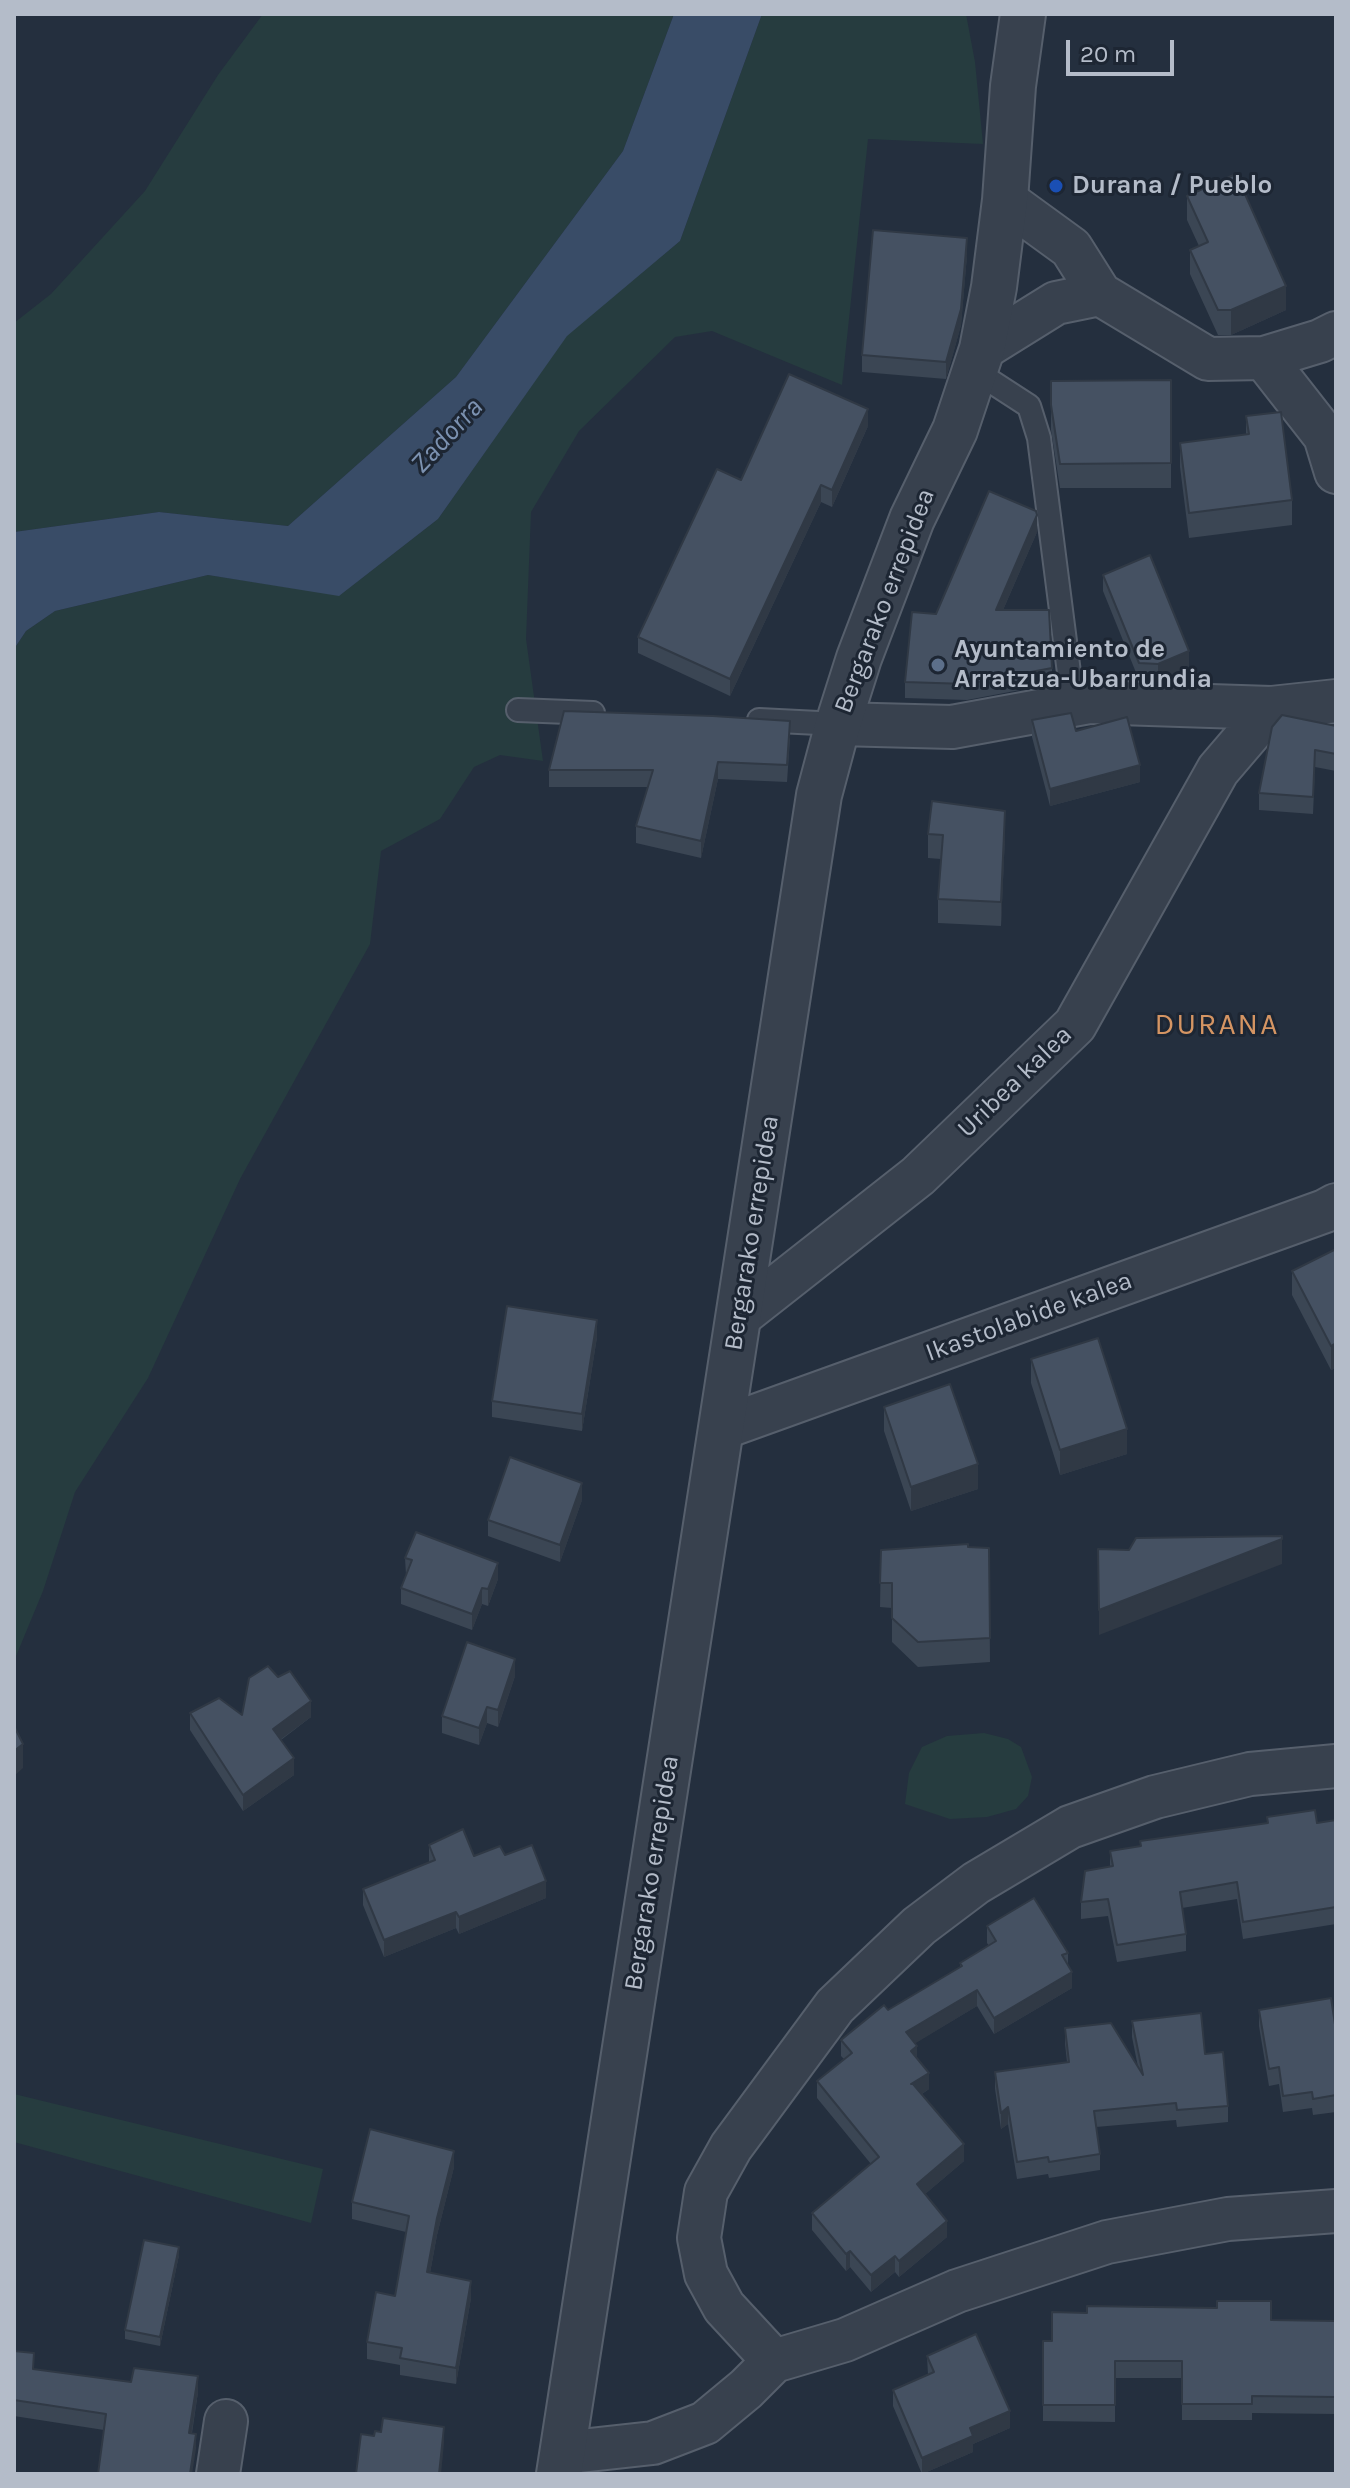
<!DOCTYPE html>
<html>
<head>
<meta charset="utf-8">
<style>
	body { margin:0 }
	#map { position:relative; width:1350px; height:2488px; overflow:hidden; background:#242f3e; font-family:Karla,sans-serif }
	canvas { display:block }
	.frame { position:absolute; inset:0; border:16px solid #b4bcc9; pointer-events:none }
	.scale { position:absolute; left:1066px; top:40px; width:108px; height:36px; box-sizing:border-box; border:4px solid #b4bcc9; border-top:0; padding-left:10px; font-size:24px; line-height:28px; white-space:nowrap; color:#b4bcc9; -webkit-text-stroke:6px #1d2633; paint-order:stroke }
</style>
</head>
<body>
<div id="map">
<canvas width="1350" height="2488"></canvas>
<div class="frame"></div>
<div class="scale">20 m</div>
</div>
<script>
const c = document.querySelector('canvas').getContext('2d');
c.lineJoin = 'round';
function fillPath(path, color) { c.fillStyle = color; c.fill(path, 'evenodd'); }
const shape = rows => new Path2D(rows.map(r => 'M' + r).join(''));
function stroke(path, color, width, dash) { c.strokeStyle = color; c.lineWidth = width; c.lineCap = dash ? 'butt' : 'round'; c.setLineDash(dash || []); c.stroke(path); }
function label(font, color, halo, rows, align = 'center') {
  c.font = font + ' Karla,sans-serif'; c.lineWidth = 6; c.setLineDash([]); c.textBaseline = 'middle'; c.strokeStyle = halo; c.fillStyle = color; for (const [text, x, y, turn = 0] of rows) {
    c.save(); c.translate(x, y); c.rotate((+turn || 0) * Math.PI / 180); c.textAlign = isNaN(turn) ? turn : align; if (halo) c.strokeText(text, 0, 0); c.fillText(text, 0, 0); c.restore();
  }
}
fillPath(shape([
	[263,14,674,14,623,151,456,377,288,526,159,512,14,532,14,323,51,294,145,191,218,75],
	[762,14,966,14,975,62,983,144,868,139,842,385,712,331,675,337,579,431,531,512,526,639,543,761,500,755,474,767,440,819,381,851,370,944,240,1179,148,1378,75,1492,43,1591,14,1661,14,649,26,631,55,611,208,575,340,595,438,519,567,335,680,241],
	[984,1733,1008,1739,1021,1747,1032,1777,1028,1796,1016,1809,987,1817,950,1819,905,1804,909,1773,922,1747,947,1736],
	[14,2094,323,2169,311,2223,14,2142]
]), '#263c3f');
fillPath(shape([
	[674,14,762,14,680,241,567,336,438,519,339,596,208,575,55,611,26,631,14,649,14,532,159,512,288,526,456,377,623,151]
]), '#394c67');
const service = shape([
	[975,371,1029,406,1039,438,1073,704],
	[518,710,593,713],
	[759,720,838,724]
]);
const minor = shape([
	[1005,200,1071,248,1100,294,1208,359,1264,358,1320,341,1336,333],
	[982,349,1056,303,1100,294],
	[1264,358,1325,436,1336,472],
	[838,724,952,727,1089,702,1271,708,1336,701],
	[740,1316,918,1176,1075,1025,1218,770,1271,708],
	[722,1428,1325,1211,1336,1205],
	[774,2361,724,2307,706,2274,699,2238,706,2192,731,2147,835,2006,919,1926,976,1883,1070,1827,1155,1797,1250,1774,1336,1766],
	[562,2453,653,2443,705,2423,746,2389,774,2361,845,2340,957,2291,1107,2242,1228,2219,1336,2211],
	[218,2474,226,2421]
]);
const tertiary = shape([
	[559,2474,819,795,838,724,859,658,912,519,955,430,982,349,994,287,1005,200,1013,86,1023,14]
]);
stroke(service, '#565f6c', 26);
stroke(minor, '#565f6c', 46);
stroke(tertiary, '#565f6c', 48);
stroke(service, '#38414e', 22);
stroke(minor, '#38414e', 42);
stroke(tertiary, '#38414e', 44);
fillPath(shape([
	[1187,196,1286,310,1231,335,1218,335,1190,274,1190,250,1199,246,1187,220],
	[967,255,961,325,946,379,862,372,862,355],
	[1171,380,1171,488,1060,488,1051,430,1051,381],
	[1246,416,1292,500,1292,525,1189,538,1180,467,1180,443,1246,435],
	[868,426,832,507,821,502,730,696,638,653,638,637],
	[1037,532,1003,610,1052,668,1052,684,967,700,905,698,905,682,936,614],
	[1103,575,1189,668,1158,680,1139,680,1103,591],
	[1032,720,1076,731,1140,782,1050,806,1032,737],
	[1336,726,1336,771,1315,767,1313,814,1259,810,1259,793],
	[790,738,787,782,718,779,701,858,636,843,636,826,648,787,549,787,549,770],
	[928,834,1005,835,1001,926,938,923,938,899,941,859,928,858],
	[1336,1249,1336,1368,1331,1370,1292,1295,1292,1271],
	[597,1337,582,1431,492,1417,492,1401],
	[1031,1359,1127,1454,1060,1475,1031,1383],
	[884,1407,978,1489,911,1511,884,1431],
	[582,1500,560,1562,488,1536,488,1520],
	[968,1547,989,1548,990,1662,918,1667,892,1642,892,1608,880,1607,881,1550],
	[405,1558,498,1579,488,1606,482,1604,472,1630,401,1604,401,1588,406,1575],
	[515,1676,498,1727,487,1723,479,1745,442,1733,442,1716],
	[190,1713,242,1715,311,1717,281,1740,294,1775,243,1811,190,1730],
	[1267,1817,1317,1823,1336,1820,1336,1924,1243,1939,1237,1899,1182,1908,1186,1934,1186,1951,1117,1962,1108,1916,1081,1919,1081,1902,1110,1867,1110,1851,1140,1847,1140,1841,1267,1823],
	[429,1845,474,1856,505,1855,546,1898,459,1934,456,1928,384,1957,363,1905,363,1889,429,1862],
	[987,1926,1068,1953,1068,1966,1072,1988,994,2034,977,2006,915,2043,917,2059,929,2089,922,2094,964,2161,925,2194,947,2237,899,2277,895,2272,871,2292,850,2267,846,2271,812,2230,812,2213,871,2164,817,2098,817,2081,844,2059,841,2056,841,2040,888,2010,960,1968,960,1963,989,1946,987,1943],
	[1259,2010,1336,2031,1336,2112,1313,2115,1312,2108,1283,2112,1279,2084,1269,2086,1259,2026],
	[1132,2021,1205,2054,1228,2106,1228,2122,1177,2127,1176,2120,1096,2127,1100,2154,1100,2170,1049,2178,1048,2174,1017,2179,1008,2124,1001,2129,995,2089,995,2072,1067,2062,1065,2044,1065,2028,1138,2067,1132,2037],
	[454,2167,437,2235,430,2273,471,2298,456,2384,400,2375,400,2365,367,2359,367,2342,395,2296,406,2232,352,2219,352,2202],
	[179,2255,160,2346,125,2339,125,2330],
	[1271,2320,1336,2321,1336,2414,1252,2413,1252,2420,1182,2420,1182,2378,1115,2378,1115,2422,1043,2421,1043,2341],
	[14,2351,34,2369,198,2392,192,2433,196,2449,104,2430,14,2416],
	[927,2356,1010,2428,973,2444,973,2452,922,2474,893,2406,893,2390,928,2375]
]), '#3b4654');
fillPath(shape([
	[967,238,967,255,961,325,946,379,946,362],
	[1286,286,1286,310,1231,335,1231,310],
	[868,409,868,426,832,507,832,490],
	[821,485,821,502,730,696,730,679],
	[1037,515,1037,532,996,626,996,610],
	[1189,651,1189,668,1158,680,1158,664],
	[718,762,718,779,701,858,701,841],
	[1140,765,1140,782,1050,806,1050,789],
	[1005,811,1005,835,1001,926,1001,902],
	[597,1320,597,1337,582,1431,582,1414],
	[1336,1343,1336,1368,1331,1370,1331,1346],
	[1127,1429,1127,1454,1060,1475,1060,1450],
	[978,1464,978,1489,911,1511,911,1487],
	[582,1483,582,1500,560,1562,560,1545],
	[1282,1539,1282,1564,1099,1635,1099,1610],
	[498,1563,498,1579,488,1606,488,1589],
	[482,1588,482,1604,472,1630,472,1614],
	[515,1659,515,1676,498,1727,498,1710],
	[311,1701,311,1717,273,1745,273,1729],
	[487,1707,487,1723,479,1745,479,1728],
	[23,1744,23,1768,14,1776,14,1751],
	[294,1758,294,1775,243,1811,243,1795],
	[546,1881,546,1898,459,1934,459,1917],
	[456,1912,456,1928,384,1957,384,1940],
	[1072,1972,1072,1988,994,2034,994,2018],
	[977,1990,977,2006,906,2049,906,2032],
	[917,2046,917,2063,911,2051],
	[929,2073,929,2089,911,2101,911,2084],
	[1008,2107,1008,2124,1001,2129,1001,2113],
	[964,2144,964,2161,917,2201,917,2184],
	[454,2151,454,2167,437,2235,427,2289,427,2272,437,2218],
	[947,2221,947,2237,899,2277,899,2261],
	[179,2247,179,2255,160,2346,160,2337],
	[850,2251,850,2267,846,2271,846,2254],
	[895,2256,895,2272,871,2292,871,2275],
	[471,2281,471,2298,456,2384,456,2368],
	[198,2376,198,2392,189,2449,189,2433],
	[1010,2411,1010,2428,973,2444,973,2452,922,2474,922,2458,970,2428],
	[444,2427,444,2443,441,2474,439,2474],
	[196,2434,196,2449,192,2474,190,2474]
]), '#303945');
const building = shape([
	[1236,174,1286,286,1231,310,1218,310,1190,250,1208,242,1187,196,1236,174],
	[873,230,967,238,961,309,946,362,862,355,873,230],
	[789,374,868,409,832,490,821,485,730,679,638,637,717,469,741,480,789,374],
	[1171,380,1171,463,1060,464,1051,405,1051,381,1171,380],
	[1281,412,1292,500,1189,513,1180,443,1249,434,1246,416,1281,412],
	[989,491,1036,511,1037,515,996,610,1049,610,1052,668,967,684,905,682,912,612,936,614,989,491],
	[1150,555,1189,651,1158,664,1139,663,1103,575,1150,555],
	[564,711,713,716,790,721,787,765,718,762,701,841,636,826,653,770,549,770,564,711],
	[1071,713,1076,731,1127,717,1140,765,1050,789,1032,720,1071,713],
	[1282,715,1336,726,1336,754,1315,750,1313,797,1259,793,1272,727,1282,715],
	[932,801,1005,811,1001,902,938,899,943,835,928,834,932,801],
	[1336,1249,1336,1343,1331,1346,1292,1271,1336,1249],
	[507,1306,597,1320,582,1414,492,1401,507,1306],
	[1098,1338,1127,1429,1060,1450,1031,1359,1098,1338],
	[950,1384,978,1464,911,1487,884,1407,950,1384],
	[510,1457,582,1483,560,1545,488,1520,510,1457],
	[416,1532,498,1563,488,1589,482,1588,472,1614,401,1588,412,1560,405,1558,416,1532],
	[1282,1536,1282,1539,1099,1610,1098,1549,1129,1550,1136,1538,1282,1536],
	[968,1544,968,1547,989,1548,990,1638,918,1642,892,1618,892,1583,880,1583,881,1550,968,1544],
	[467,1642,515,1659,498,1710,487,1707,479,1728,442,1716,467,1642],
	[268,1666,278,1677,290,1671,311,1701,273,1729,294,1758,243,1795,190,1713,219,1698,242,1715,249,1678,268,1666],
	[14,1726,23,1744,14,1751,14,1726],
	[1315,1810,1317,1823,1336,1820,1336,1907,1243,1922,1237,1882,1180,1892,1186,1934,1117,1945,1108,1899,1081,1902,1085,1871,1113,1866,1110,1851,1141,1846,1140,1841,1268,1823,1267,1817,1315,1810],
	[463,1829,474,1856,500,1846,505,1855,532,1845,546,1881,459,1917,456,1912,384,1940,363,1889,435,1860,429,1845,463,1829],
	[1034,1898,1068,1953,1062,1955,1072,1972,994,2018,977,1990,906,2032,917,2046,911,2051,929,2073,911,2084,913,2084,964,2144,917,2184,947,2221,899,2261,895,2256,871,2275,850,2251,846,2254,812,2213,879,2157,817,2081,852,2053,841,2040,884,2005,888,2010,962,1966,960,1963,996,1941,987,1926,1034,1898],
	[1331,1998,1336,2031,1336,2095,1313,2099,1312,2092,1283,2096,1279,2067,1269,2069,1259,2010,1331,1998],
	[1201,2013,1205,2054,1223,2052,1228,2106,1177,2110,1176,2103,1094,2111,1100,2154,1049,2162,1048,2157,1017,2162,1008,2107,1001,2113,995,2072,1069,2062,1065,2028,1111,2023,1143,2075,1132,2021,1201,2013],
	[370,2129,454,2151,437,2218,427,2272,471,2281,456,2368,400,2358,402,2348,367,2342,376,2292,395,2296,409,2216,352,2202,370,2129],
	[144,2240,179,2247,160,2337,125,2330,144,2240],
	[1217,2301,1271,2301,1271,2320,1336,2321,1336,2397,1252,2396,1252,2404,1182,2404,1182,2361,1115,2361,1115,2405,1043,2405,1043,2341,1052,2341,1052,2312,1087,2313,1087,2306,1217,2308,1217,2301],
	[976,2334,1010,2411,970,2428,973,2436,922,2458,893,2390,934,2372,927,2356,976,2334],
	[14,2351,34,2353,33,2369,131,2382,134,2368,198,2376,189,2433,196,2434,190,2474,98,2474,106,2414,14,2400,14,2351],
	[383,2418,444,2427,439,2474,356,2474,361,2434,374,2436,375,2431,381,2432,383,2418]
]);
fillPath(building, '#455162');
stroke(building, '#303945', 2);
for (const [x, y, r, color] of [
	[1056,186,8,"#1a4fb4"],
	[938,665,8,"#5c6f8a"]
]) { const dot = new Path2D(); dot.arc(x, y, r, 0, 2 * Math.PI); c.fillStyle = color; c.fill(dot); stroke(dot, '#1d2633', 3); }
label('bold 26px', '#b4bcc9', '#1d2633', [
	["Durana / Pueblo",1072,186],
	["Ayuntamiento de",954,650],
	["Arratzua-Ubarrundia",954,680]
], 'left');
label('26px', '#b4bcc9', '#1d2633', [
	["Bergarako errepidea",885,601,-69],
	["Uribea kalea",1015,1082,-44],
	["Bergarako errepidea",752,1233,-81],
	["Ikastolabide kalea",1029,1317,-20],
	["Bergarako errepidea",652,1873,-81]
]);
label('italic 28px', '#7c92b1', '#1d2633', [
	["Zadorra",447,436,-47]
]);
c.letterSpacing = '2px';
label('30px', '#d59563', '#1d2633', [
	["DURANA",1217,1025]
]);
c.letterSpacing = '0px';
</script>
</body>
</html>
